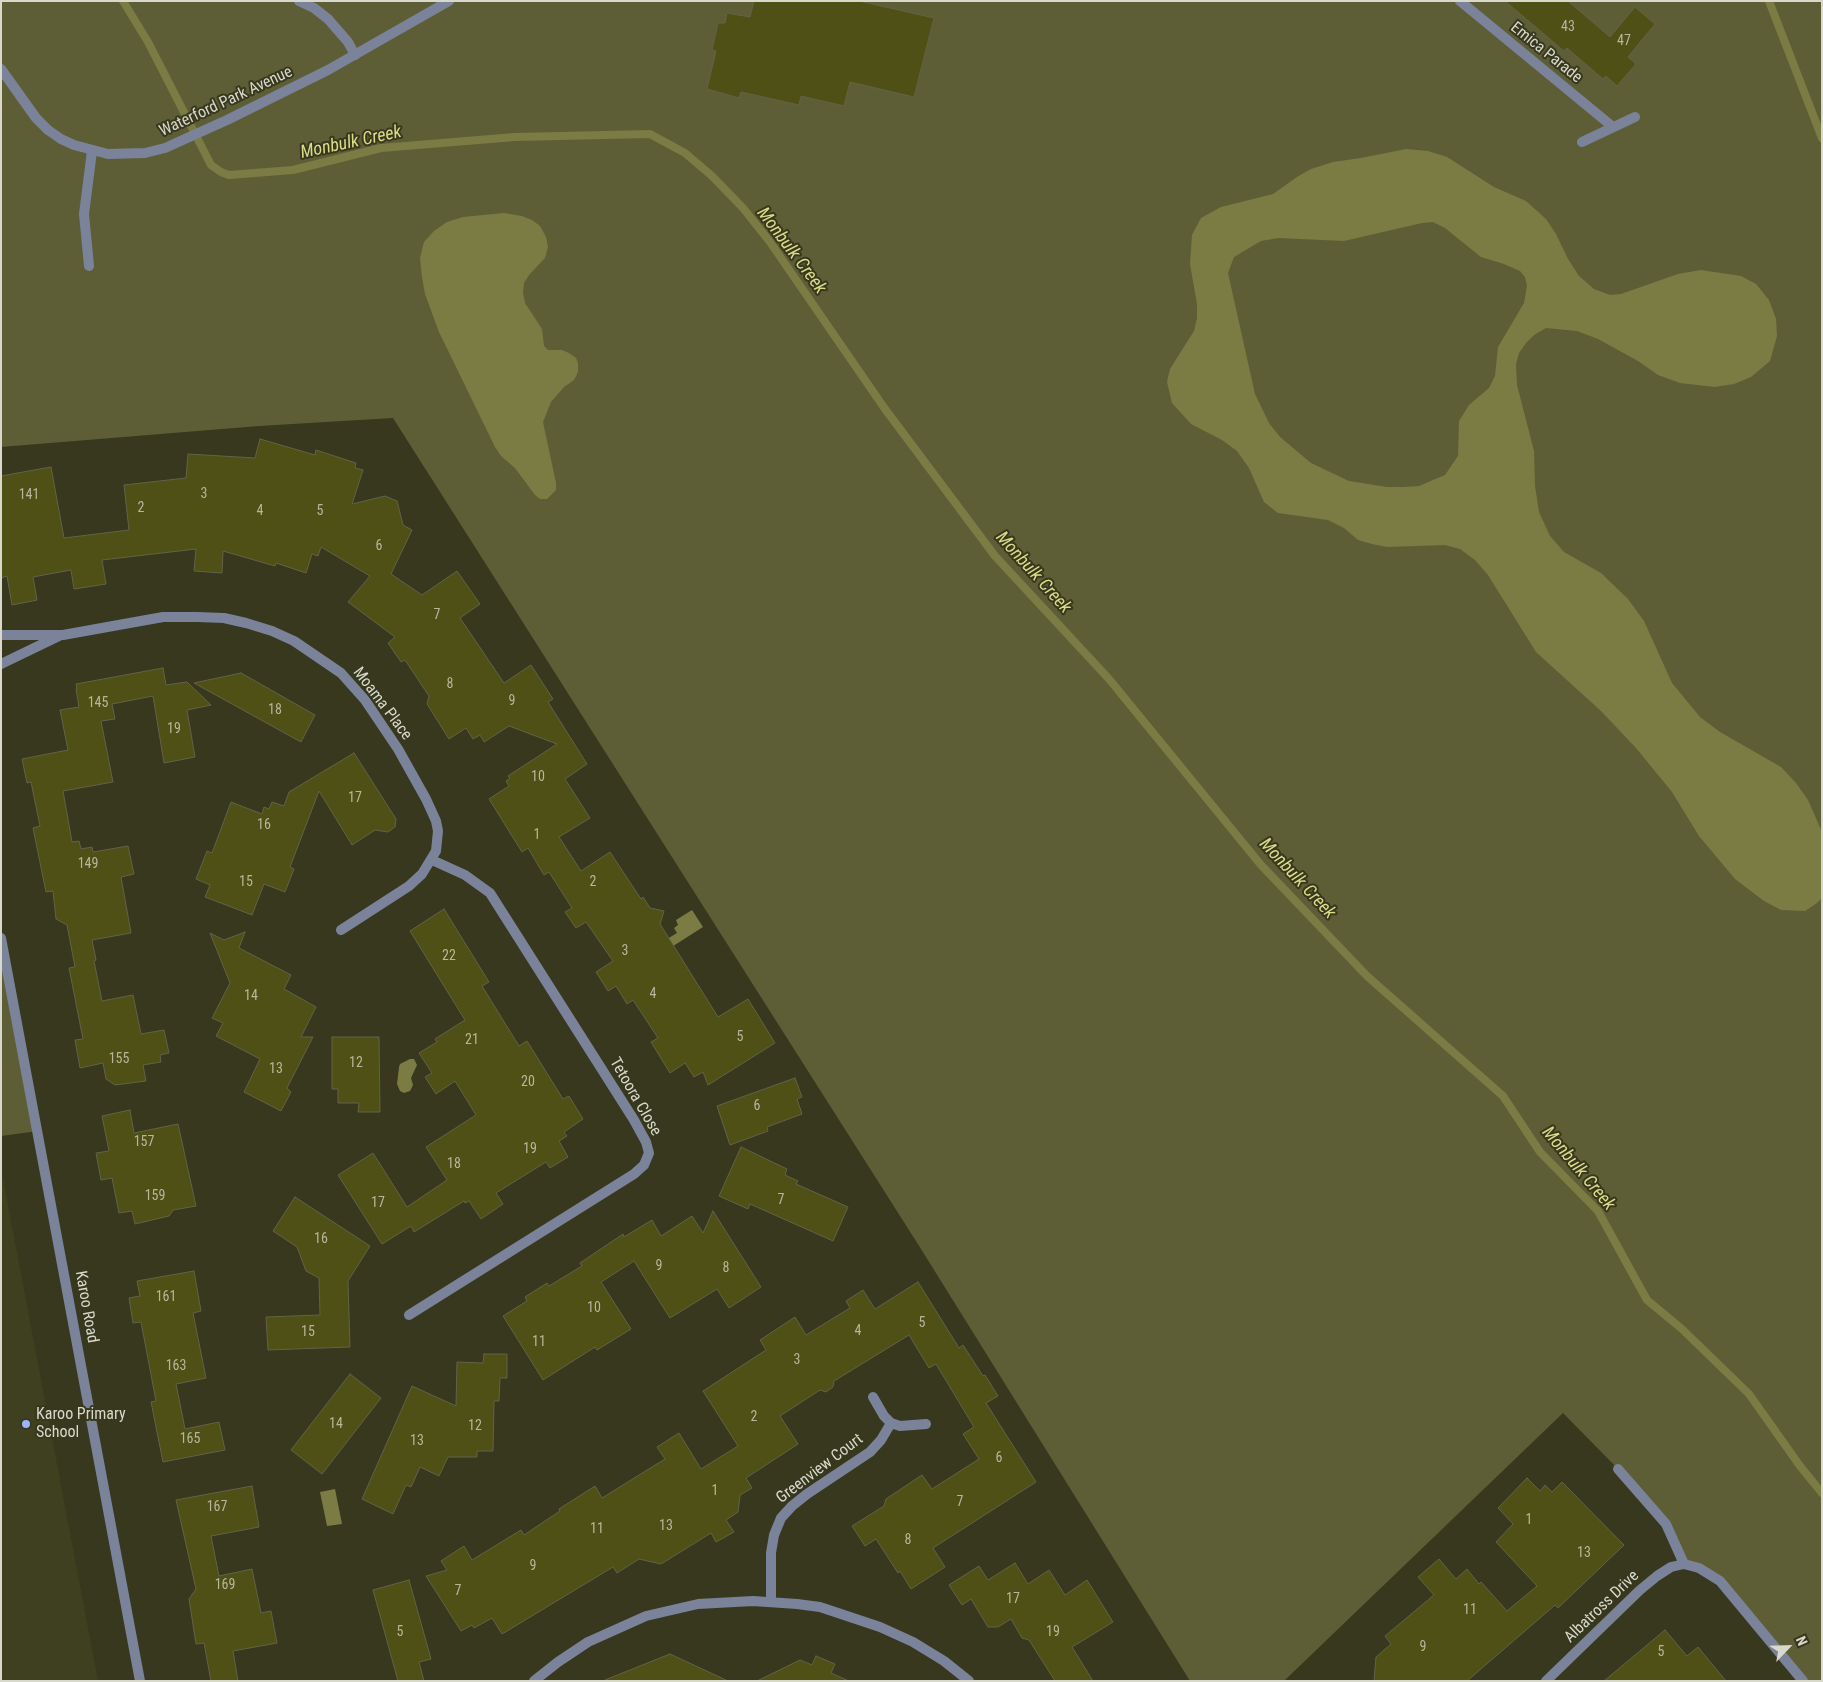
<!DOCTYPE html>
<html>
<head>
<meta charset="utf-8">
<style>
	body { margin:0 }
	#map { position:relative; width:1823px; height:1682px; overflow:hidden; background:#37381e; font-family:"Roboto Condensed",sans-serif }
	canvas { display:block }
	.frame { position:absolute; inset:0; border:2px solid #d8d9ca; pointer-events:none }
	.north { position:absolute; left:1763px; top:1622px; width:50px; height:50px; -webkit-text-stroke:4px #37381e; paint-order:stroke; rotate:66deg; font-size:14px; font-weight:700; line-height:20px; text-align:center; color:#d8d9ca }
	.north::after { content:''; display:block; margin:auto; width:18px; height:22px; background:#d8d9ca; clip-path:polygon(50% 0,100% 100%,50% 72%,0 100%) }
</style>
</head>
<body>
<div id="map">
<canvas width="1823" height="1682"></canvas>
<div class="frame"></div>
<div class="north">N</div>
</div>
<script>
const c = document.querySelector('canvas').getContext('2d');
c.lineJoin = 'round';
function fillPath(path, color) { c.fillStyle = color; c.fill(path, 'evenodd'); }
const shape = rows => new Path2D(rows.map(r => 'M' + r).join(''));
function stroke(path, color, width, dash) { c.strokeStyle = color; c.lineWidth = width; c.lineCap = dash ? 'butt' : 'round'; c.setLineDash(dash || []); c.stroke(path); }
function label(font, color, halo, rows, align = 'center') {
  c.font = font + ' "Roboto Condensed",sans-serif'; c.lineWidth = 4; c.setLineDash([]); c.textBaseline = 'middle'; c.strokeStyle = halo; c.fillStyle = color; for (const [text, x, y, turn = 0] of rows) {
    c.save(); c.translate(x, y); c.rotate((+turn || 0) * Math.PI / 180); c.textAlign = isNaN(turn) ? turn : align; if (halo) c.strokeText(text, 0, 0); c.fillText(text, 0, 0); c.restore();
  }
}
fillPath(shape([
	[1,1168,98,1681,1,1681]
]), '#3f401f');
fillPath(shape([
	[1,1,1822,1,1822,1681,1803,1681,1720,1581,1684,1564,1673,1536,1618,1469,1563,1413,1284,1681,1190,1681,921,1249,393,418,259,426,1,447],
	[1,938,38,1131,1,1136]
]), '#5d5e36');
fillPath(shape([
	[1406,149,1428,151,1447,157,1494,187,1526,201,1546,219,1556,234,1568,259,1579,276,1594,289,1610,295,1621,294,1678,274,1701,270,1741,276,1756,284,1769,300,1776,319,1777,336,1770,361,1751,377,1734,384,1715,387,1680,383,1658,375,1638,361,1598,339,1577,331,1546,328,1534,335,1526,343,1519,353,1516,364,1517,385,1534,451,1535,486,1539,512,1550,536,1564,552,1601,573,1628,599,1644,621,1672,683,1700,717,1720,732,1781,767,1796,783,1808,800,1822,832,1822,898,1817,903,1805,911,1781,910,1764,901,1735,879,1699,836,1672,792,1636,748,1601,711,1536,652,1488,575,1475,560,1460,549,1445,545,1387,547,1372,544,1358,540,1344,528,1328,520,1278,513,1264,502,1249,468,1237,451,1222,440,1191,424,1172,403,1167,382,1170,369,1194,331,1197,318,1197,304,1190,264,1192,235,1201,218,1221,207,1273,194,1297,177,1311,169,1333,162,1361,158],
	[1433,222,1445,228,1481,257,1504,264,1520,271,1525,277,1527,286,1524,303,1498,347,1495,376,1489,388,1469,405,1459,421,1458,456,1445,475,1419,486,1403,487,1387,487,1349,481,1311,463,1280,437,1269,423,1255,394,1228,273,1234,257,1261,241,1278,238,1344,241,1422,223],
	[504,213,522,216,532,220,540,226,546,237,548,247,545,258,529,275,524,283,523,292,525,303,542,329,544,346,548,350,562,350,569,353,576,358,578,363,578,372,574,380,564,387,551,402,543,422,556,483,556,490,547,499,540,499,535,495,515,468,501,456,495,447,439,332,425,294,422,277,420,258,424,242,434,231,447,222,463,217],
	[692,910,703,927,667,950,662,942,677,933,674,928,678,925,676,920],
	[410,1059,414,1059,417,1065,411,1078,413,1085,410,1091,404,1093,400,1091,397,1084,399,1067,400,1064],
	[335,1489,342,1524,327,1526,320,1492]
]), '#7b7c44');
stroke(shape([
	[123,1,148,42,211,165,221,172,229,175,293,170,381,148,515,137,650,134,685,153,712,176,743,208,770,242,885,409,995,556,1109,679,1261,865,1367,976,1503,1096,1540,1152,1598,1211,1647,1300,1682,1329,1749,1394,1800,1466,1822,1493],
	[1769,1,1822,138]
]), '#7b7c44', 8);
const building = shape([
	[754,1,859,1,934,18,914,97,850,82,844,106,801,96,799,105,741,92,739,98,707,89,716,51,712,50,718,23,725,23,727,13,750,17,754,1],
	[1505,1,1568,1,1610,37,1635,7,1655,24,1628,57,1636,64,1617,86,1606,76,1603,79,1567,48,1564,51,1505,1],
	[260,439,315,455,316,450,356,463,355,468,363,470,352,504,385,496,397,501,403,525,412,530,391,574,422,595,457,571,480,604,460,618,504,683,531,665,553,699,548,702,587,764,565,779,590,818,559,837,581,871,610,852,641,899,643,897,650,908,664,911,660,924,718,1017,748,999,775,1043,708,1085,703,1072,694,1077,685,1063,670,1073,651,1042,658,1038,633,1000,627,1004,616,986,608,991,596,972,613,961,586,922,576,928,565,912,572,908,549,872,544,875,528,848,522,852,489,799,509,786,506,781,510,778,508,776,557,744,509,726,484,742,480,735,473,739,466,728,449,739,427,704,429,696,405,660,401,662,388,643,395,637,348,602,370,576,321,547,318,556,312,554,306,573,276,563,275,566,223,551,222,573,194,571,196,549,102,560,106,584,74,589,71,570,33,577,37,600,12,605,7,576,1,578,1,476,51,467,64,538,129,530,124,485,186,478,188,454,255,458,260,439],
	[163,668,166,685,187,682,211,705,187,710,195,757,164,763,153,696,112,704,115,719,101,721,113,782,63,791,72,842,79,841,81,849,92,847,93,852,128,846,134,874,121,877,131,933,92,940,96,960,94,961,102,1001,133,995,141,1034,164,1030,169,1053,160,1055,161,1062,143,1065,146,1081,115,1085,106,1079,103,1063,80,1068,75,1040,83,1039,69,968,75,967,67,925,56,919,53,891,46,892,33,828,40,826,31,782,27,783,22,759,68,750,60,710,79,707,76,689,77,689,76,684,163,668],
	[241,673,315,715,301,742,194,683,241,673],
	[354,753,396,819,395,827,388,832,375,830,352,845,319,791,290,867,294,869,285,892,264,884,252,915,205,897,210,885,196,879,207,851,212,853,231,802,262,814,264,807,269,809,272,802,284,806,289,792,354,753],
	[444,909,489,982,482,986,519,1046,527,1041,563,1099,569,1096,583,1119,564,1132,567,1136,559,1141,568,1157,550,1168,546,1162,496,1193,503,1204,481,1219,469,1201,465,1203,464,1201,414,1232,411,1226,382,1244,338,1175,373,1153,407,1207,447,1180,426,1147,476,1115,455,1081,436,1094,425,1077,432,1073,419,1053,437,1042,435,1039,465,1020,410,931,444,909],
	[245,932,239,948,291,975,284,989,316,1007,301,1037,313,1037,287,1088,291,1092,281,1111,244,1092,260,1059,216,1036,223,1023,212,1018,230,983,210,933,224,940,245,932],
	[332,1037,379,1037,380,1112,358,1112,359,1103,338,1103,338,1089,332,1089,332,1037],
	[795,1078,802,1097,797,1099,802,1114,767,1127,768,1131,730,1145,717,1106,795,1078],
	[130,1110,134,1133,178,1124,196,1206,173,1210,169,1216,135,1224,132,1211,119,1213,112,1178,101,1180,96,1153,109,1151,102,1116,130,1110],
	[741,1147,787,1169,785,1175,798,1181,796,1184,848,1207,833,1241,750,1204,748,1209,719,1196,741,1147],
	[295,1197,370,1246,348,1281,350,1347,268,1350,266,1317,320,1315,319,1278,306,1271,297,1247,273,1231,295,1197],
	[713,1211,761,1287,729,1308,717,1289,670,1318,634,1261,601,1282,631,1329,597,1350,595,1347,543,1380,503,1316,527,1301,525,1297,547,1283,549,1286,582,1266,580,1263,623,1234,624,1237,652,1220,661,1236,692,1216,703,1233,713,1211],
	[194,1271,201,1311,193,1313,206,1378,176,1384,185,1429,219,1422,225,1450,163,1462,151,1402,156,1401,141,1322,133,1323,129,1298,140,1296,137,1281,194,1271],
	[918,1282,959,1348,963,1345,983,1376,985,1375,998,1396,986,1403,1036,1482,933,1548,945,1567,911,1589,900,1571,898,1573,876,1539,865,1546,852,1526,884,1506,886,1499,922,1475,932,1489,979,1459,963,1434,974,1427,936,1364,929,1368,909,1335,834,1381,833,1387,826,1392,820,1390,780,1416,798,1444,746,1478,752,1488,740,1495,738,1512,726,1520,734,1532,716,1542,711,1533,661,1564,639,1559,617,1573,613,1567,502,1634,492,1618,474,1628,472,1625,461,1631,426,1576,447,1570,441,1561,464,1546,472,1560,521,1530,524,1535,560,1511,559,1509,595,1486,602,1498,665,1459,657,1447,679,1433,701,1469,738,1446,703,1391,766,1350,760,1340,795,1317,806,1335,850,1308,846,1301,863,1290,875,1309,918,1282],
	[484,1354,507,1354,507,1378,500,1378,499,1401,494,1401,493,1451,477,1451,477,1457,448,1457,439,1476,420,1467,411,1487,406,1485,393,1514,362,1499,412,1386,456,1406,457,1362,483,1363,484,1354],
	[350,1374,381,1398,322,1474,291,1450,350,1374],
	[1527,1478,1540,1491,1545,1485,1552,1492,1562,1482,1624,1545,1558,1608,1555,1605,1467,1681,1374,1681,1376,1657,1391,1644,1385,1636,1434,1595,1418,1577,1439,1559,1456,1579,1467,1569,1479,1584,1481,1582,1507,1611,1537,1586,1496,1542,1513,1524,1498,1508,1527,1478],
	[252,1486,259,1527,211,1536,219,1576,252,1569,261,1613,271,1611,277,1643,233,1651,238,1681,211,1681,204,1643,196,1644,189,1599,196,1589,176,1500,252,1486],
	[1015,1563,1028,1584,1049,1570,1065,1595,1087,1580,1113,1622,1072,1647,1093,1681,1055,1681,1029,1640,1022,1638,1011,1619,998,1627,988,1627,971,1599,962,1605,949,1585,979,1566,988,1580,1015,1563],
	[409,1580,431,1659,419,1662,424,1681,398,1681,373,1590,409,1580],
	[1665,1630,1687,1656,1698,1647,1726,1681,1604,1681,1665,1630],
	[670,1654,728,1681,605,1681,605,1680,670,1654],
	[816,1656,835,1664,831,1673,849,1681,757,1681,800,1660,812,1665,816,1656]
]);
fillPath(building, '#4f5015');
stroke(building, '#626348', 1);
stroke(shape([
	[299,1,314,8,328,19,348,42,355,55],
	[89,266,84,214,92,151]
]), '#7a8399', 10);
stroke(shape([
	[1460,1,1613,127],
	[1,69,36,118,48,130,61,139,74,145,108,154,145,153,165,148,227,120,328,70,449,1],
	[1582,142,1635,117],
	[1,635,63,635,163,617,197,617,224,618,246,623,272,631,294,641,341,673,365,700,398,749,426,799,436,821,438,831,436,851,422,874,409,886,341,930],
	[1,664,59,636],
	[1,938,140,1681],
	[409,1315,634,1174,644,1165,649,1153,646,1142,634,1120,490,893,465,875,432,860],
	[873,1397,884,1416,891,1423,900,1426,926,1424],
	[1618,1469,1666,1524,1684,1564,1699,1568,1720,1581,1803,1681],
	[771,1602,771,1553,774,1535,781,1518,792,1506,807,1494,870,1452,881,1440,891,1423],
	[534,1681,558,1662,588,1642,646,1616,698,1604,753,1601,797,1604,820,1607,880,1627,913,1642,944,1661,969,1681],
	[1546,1681,1640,1590,1657,1576,1671,1567,1684,1564]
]), '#7a8399', 10);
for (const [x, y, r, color] of [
	[26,1424,5,"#9cb4fd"]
]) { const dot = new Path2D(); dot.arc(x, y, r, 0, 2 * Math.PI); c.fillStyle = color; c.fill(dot); stroke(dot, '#37381e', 2); }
label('14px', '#b6b79d', null, [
	["43",1568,27],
	["47",1624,41],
	["3",204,494],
	["141",29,495],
	["2",141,508],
	["4",260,511],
	["5",320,511],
	["6",379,546],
	["7",437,615],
	["8",450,684],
	["9",512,701],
	["145",98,703],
	["18",275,710],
	["19",174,729],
	["10",538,777],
	["17",355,798],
	["16",264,825],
	["1",537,835],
	["149",88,864],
	["15",246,882],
	["2",593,882],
	["3",625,951],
	["22",449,956],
	["4",653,994],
	["14",251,996],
	["5",740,1037],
	["21",472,1040],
	["155",119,1059],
	["12",356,1063],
	["13",276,1069],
	["20",528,1082],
	["6",757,1106],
	["157",144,1142],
	["19",530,1149],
	["18",454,1164],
	["159",155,1196],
	["7",781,1200],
	["17",378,1203],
	["16",321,1239],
	["9",659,1266],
	["8",726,1268],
	["161",166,1297],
	["10",594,1308],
	["5",922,1323],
	["4",858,1331],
	["15",308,1332],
	["11",539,1342],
	["3",797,1360],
	["163",176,1366],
	["2",754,1417],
	["14",336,1424],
	["12",475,1426],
	["165",190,1439],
	["13",417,1441],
	["6",999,1458],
	["1",715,1491],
	["7",960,1502],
	["167",217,1507],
	["1",1529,1520],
	["13",666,1526],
	["11",597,1529],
	["8",908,1540],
	["13",1584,1553],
	["9",533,1566],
	["169",225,1585],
	["7",458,1591],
	["17",1013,1599],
	["11",1470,1610],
	["5",400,1632],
	["19",1053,1632],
	["9",1423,1647],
	["5",1661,1652]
]);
label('16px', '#d8d9ca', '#37381e', [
	["Emica Parade",1546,53,39],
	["Waterford Park Avenue",226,102,-25],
	["Moama Place",382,704,53],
	["Tetoora Close",635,1097,60],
	["Karoo Road",86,1307,80],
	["Greenview Court",820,1469,-37],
	["Albatross Drive",1602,1607,-44]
]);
label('16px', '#d8d9ca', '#37381e', [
	["Karoo Primary",36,1415],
	["School",36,1433]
], 'left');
label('italic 18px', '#dadc87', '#37381e', [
	["Monbulk Creek",351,143,-12],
	["Monbulk Creek",791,251,53],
	["Monbulk Creek",1033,573,48],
	["Monbulk Creek",1297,879,47],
	["Monbulk Creek",1578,1169,50]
]);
</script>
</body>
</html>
